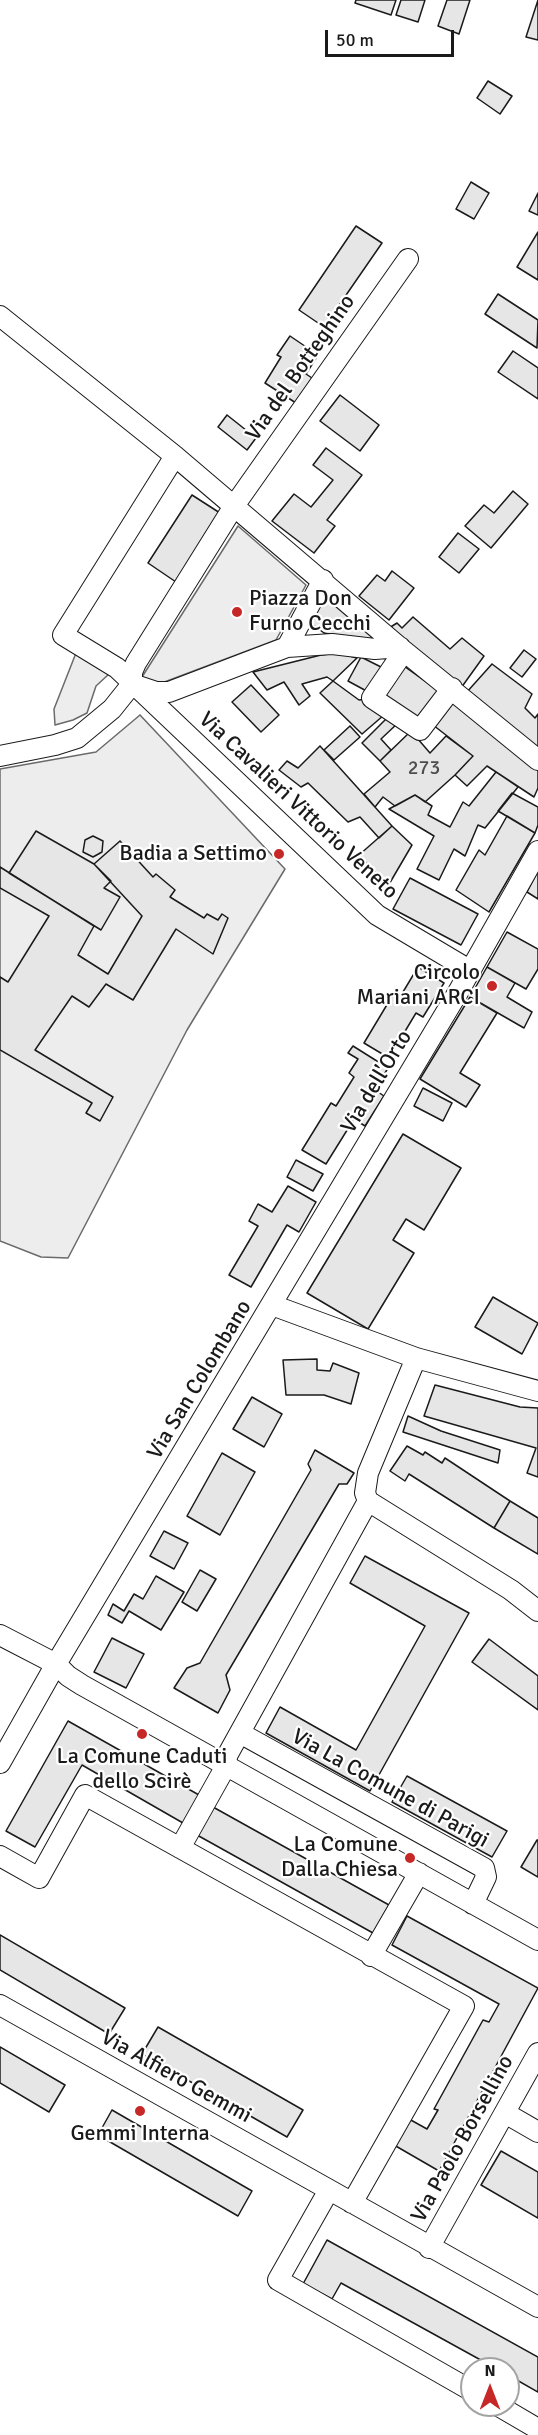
<!DOCTYPE html>
<html>
<head>
<meta charset="utf-8">
<style>
	body { margin:0 }
	#map { position:relative; width:538px; height:2435px; overflow:hidden; background:#fff; font-family:Signika,sans-serif }
	canvas { display:block }
	.north { position:absolute; left:460px; top:2357px; width:60px; height:60px; box-sizing:border-box; background:#fff; border:2px solid #a3a3a3; border-radius:50%; rotate:0deg; font-size:16px; font-weight:700; line-height:24px; text-align:center; color:#1a1a1a }
	.north::after { content:''; display:block; margin:auto; width:21px; height:27px; background:#c62828; clip-path:polygon(50% 0,100% 100%,50% 72%,0 100%) }
	.scale { position:absolute; left:325px; top:30px; width:129px; height:27px; box-sizing:border-box; border:3px solid #1a1a1a; border-top:0; padding-left:8px; font-size:18px; line-height:21px; white-space:nowrap; color:#1a1a1a; -webkit-text-stroke:4px #fff; paint-order:stroke }
</style>
</head>
<body>
<div id="map">
<canvas width="538" height="2435"></canvas>
<div class="north">N</div>
<div class="scale">50 m</div>
</div>
<script>
const c = document.querySelector('canvas').getContext('2d');
c.lineJoin = 'round';
function fillPath(path, color) { c.fillStyle = color; c.fill(path, 'evenodd'); }
const shape = rows => new Path2D(rows.map(r => 'M' + r).join(''));
function stroke(path, color, width, dash) { c.strokeStyle = color; c.lineWidth = width; c.lineCap = dash ? 'butt' : 'round'; c.setLineDash(dash || []); c.stroke(path); }
function label(font, color, halo, rows, align = 'center') {
  c.font = font + ' Signika,sans-serif'; c.lineWidth = 4.5; c.setLineDash([]); c.textBaseline = 'middle'; c.strokeStyle = halo; c.fillStyle = color; for (const [text, x, y, turn = 0] of rows) {
    c.save(); c.translate(x, y); c.rotate((+turn || 0) * Math.PI / 180); c.textAlign = isNaN(turn) ? turn : align; if (halo) c.strokeText(text, 0, 0); c.fillText(text, 0, 0); c.restore();
  }
}
const built = shape([
	[238,526,306,585,276,640,159,684,142,677,238,526],
	[76,653,109,674,96,686,87,713,73,720,55,725,54,709,76,653],
	[140,715,285,869,187,1030,68,1258,41,1257,0,1241,0,769,96,752,140,715]
]);
fillPath(built, '#ededed');
stroke(built, '#6a6a6a', 1.5);
const building = shape([
	[356,0,396,0,391,15,355,3,356,0],
	[401,0,425,0,418,22,396,15,401,0],
	[447,0,470,0,459,34,438,26,447,0],
	[538,0,538,40,526,37,538,0],
	[488,81,512,96,500,114,477,98,488,81],
	[471,182,489,193,474,219,456,209,471,182],
	[538,193,538,215,529,211,538,193],
	[356,226,382,243,324,327,299,310,356,226],
	[538,232,538,280,517,267,538,232],
	[498,294,538,320,537,348,485,314,498,294],
	[290,336,318,355,306,374,312,378,296,403,265,383,281,357,277,355,290,336],
	[513,351,538,368,538,399,498,372,513,351],
	[340,395,379,425,360,451,320,421,340,395],
	[227,415,256,438,247,450,218,427,227,415],
	[326,448,362,475,327,520,335,526,314,553,272,521,294,494,311,507,333,480,313,465,326,448],
	[513,491,528,504,491,548,465,526,484,505,494,513,513,491],
	[192,495,220,513,176,582,148,563,192,495],
	[458,533,479,549,459,573,439,557,458,533],
	[392,571,414,588,389,620,359,596,377,575,385,581,392,571],
	[327,590,381,644,324,633,308,621,327,590],
	[413,617,450,649,462,638,484,656,461,688,389,628,397,623,402,628,413,617],
	[524,650,536,659,522,677,510,668,524,650],
	[338,653,357,658,333,681,327,677,302,684,310,696,299,705,284,682,267,690,253,672,321,655,338,653],
	[361,657,387,670,372,694,348,681,361,657],
	[401,664,443,694,421,724,380,694,401,664],
	[492,664,532,694,525,708,535,718,538,714,538,750,466,693,492,664],
	[333,681,359,700,367,699,384,715,362,734,320,693,333,681],
	[251,685,279,715,261,732,232,702,251,685],
	[451,698,538,769,538,788,534,797,487,766,467,786,455,775,473,756,433,725,451,698],
	[391,714,399,722,381,739,391,750,380,761,362,743,391,714],
	[350,726,360,737,334,760,324,750,350,726],
	[411,731,430,753,446,736,473,756,455,775,425,802,415,795,395,806,383,797,375,807,364,794,390,772,380,761,411,731],
	[320,746,392,826,379,838,360,817,348,822,308,783,301,787,279,770,287,761,298,768,320,746],
	[496,772,518,787,485,828,478,825,465,856,454,849,439,880,417,869,434,836,389,809,415,795,432,806,428,815,450,827,463,802,469,806,496,772],
	[512,793,538,807,538,825,535,833,498,811,512,793],
	[507,816,535,833,489,912,456,890,479,850,485,855,507,816],
	[392,826,412,845,388,886,359,855,392,826],
	[36,831,94,864,111,881,104,888,120,897,101,930,9,873,36,831],
	[93,836,103,841,102,852,93,857,83,852,85,840,93,836],
	[120,841,153,877,156,874,175,890,170,897,204,918,207,914,218,920,222,914,228,918,213,954,176,929,133,1000,106,984,89,1007,72,996,35,1050,113,1097,100,1121,86,1113,92,1103,0,1050,0,977,8,982,49,916,0,888,0,867,94,926,78,955,108,974,142,916,94,864,120,841],
	[538,871,538,899,527,892,538,871],
	[410,878,478,914,461,945,393,909,410,878],
	[507,932,538,949,538,969,526,989,487,967,507,932],
	[418,967,444,983,423,1017,416,1013,389,1058,364,1043,394,993,400,997,418,967],
	[487,967,515,983,507,997,532,1012,524,1028,470,997,487,967],
	[470,997,497,1013,460,1073,480,1085,466,1107,420,1079,470,997],
	[353,1046,388,1068,375,1090,384,1096,365,1126,354,1119,326,1164,302,1150,331,1103,336,1106,354,1077,349,1073,358,1059,348,1053,353,1046],
	[423,1088,452,1103,443,1121,414,1106,423,1088],
	[403,1134,461,1168,424,1230,406,1219,393,1240,414,1253,368,1329,307,1293,403,1134],
	[296,1160,323,1174,313,1191,287,1177,296,1160],
	[288,1186,316,1202,299,1232,287,1225,251,1287,229,1275,258,1226,249,1221,258,1204,272,1212,288,1186],
	[493,1297,538,1323,522,1354,475,1327,493,1297],
	[317,1359,317,1370,330,1371,333,1363,359,1373,351,1404,324,1395,286,1395,283,1360,317,1359],
	[435,1385,520,1407,538,1408,538,1477,527,1473,536,1448,424,1416,435,1385],
	[252,1397,282,1414,264,1447,233,1429,252,1397],
	[408,1416,441,1431,500,1450,498,1463,403,1432,408,1416],
	[407,1446,423,1455,425,1452,442,1463,445,1458,510,1501,494,1528,409,1474,405,1481,390,1471,407,1446],
	[315,1450,354,1473,347,1484,339,1484,226,1675,230,1690,218,1713,174,1688,187,1668,200,1663,311,1470,308,1464,315,1450],
	[222,1453,255,1472,220,1535,187,1516,222,1453],
	[510,1501,538,1518,538,1554,494,1528,510,1501],
	[164,1531,188,1543,174,1569,150,1556,164,1531],
	[365,1556,469,1613,370,1791,266,1733,280,1707,356,1750,425,1626,350,1583,365,1556],
	[200,1570,216,1579,197,1611,182,1602,200,1570],
	[156,1576,184,1592,161,1630,129,1611,122,1623,108,1615,113,1604,124,1611,134,1594,143,1599,156,1576],
	[112,1638,144,1654,126,1688,94,1672,112,1638],
	[489,1639,538,1676,538,1710,472,1662,489,1639],
	[68,1721,199,1795,183,1823,82,1765,35,1847,6,1831,68,1721],
	[407,1776,507,1831,492,1857,392,1802,407,1776],
	[213,1807,389,1905,373,1933,197,1835,213,1807],
	[537,1840,538,1840,538,1877,521,1867,537,1840],
	[407,1916,538,1988,439,2171,394,2145,409,2119,427,2129,438,2110,434,2109,483,2020,489,2022,499,2004,392,1945,407,1916],
	[0,1935,125,2008,109,2034,0,1970,0,1935],
	[158,2027,303,2110,287,2137,142,2054,158,2027],
	[0,2047,65,2085,49,2112,0,2083,0,2047],
	[112,2110,252,2191,238,2216,98,2135,112,2110],
	[501,2151,538,2172,538,2218,481,2185,501,2151],
	[327,2240,538,2357,538,2392,508,2375,508,2369,497,2369,341,2283,332,2299,303,2284,327,2240]
]);
fillPath(building, '#e6e6e6');
stroke(building, '#1a1a1a', 1.5);
const minor = shape([
	[0,316,175,456,404,651,538,760],
	[175,456,63,635,117,668,377,915,471,971],
	[287,647,323,580],
	[404,651,372,698,420,730,452,688],
	[132,684,132,672,136,663,234,506,408,259],
	[135,685,156,692,169,692,287,647,332,644,375,649,400,647],
	[0,756,55,745,77,738,112,709,132,684],
	[272,1305,416,1358,538,1391],
	[416,1358,368,1473,365,1493,368,1501,511,1590,538,1611],
	[0,1635,56,1664,68,1676,82,1685,538,1940],
	[240,1733,484,1868,486,1877,473,1904],
	[0,1763,56,1664,457,994,538,851],
	[180,1848,222,1773,228,1754,368,1501],
	[0,1856,39,1878,85,1795,464,2006,352,2203],
	[371,1956,419,1873],
	[0,2005,538,2307],
	[505,2113,538,2132],
	[329,2190,278,2280,472,2391],
	[429,2248,538,2053],
	[497,2405,538,2429]
]);
stroke(minor, '#1a1a1a', 22);
stroke(minor, '#fff', 20);
for (const [x, y, r, color] of [
	[237,612,6,"#c62828"],
	[279,854,6,"#c62828"],
	[492,986,6,"#c62828"],
	[142,1734,6,"#c62828"],
	[410,1858,6,"#c62828"],
	[140,2111,6,"#c62828"]
]) { const dot = new Path2D(); dot.arc(x, y, r, 0, 2 * Math.PI); c.fillStyle = color; c.fill(dot); stroke(dot, '#fff', 2); }
label('20px', '#4d4d4d', null, [
	["273",424,769]
]);
label('22px', '#1a1a1a', '#fff', [
	["Via del Botteghino",301,368,-55],
	["Via Cavalieri Vittorio Veneto",298,806,43],
	["Via dell'Orto",377,1082,-59],
	["Via San Colombano",200,1380,-59],
	["Via La Comune di Parigi",390,1789,29],
	["Via Alfiero Gemmi",176,2077,29],
	["Via Paolo Borsellino",463,2139,-61]
]);
label('22px', '#1a1a1a', '#fff', [
	["Piazza Don",249,599,"left"],
	["Furno Cecchi",249,624,"left"],
	["Badia a Settimo",267,854],
	["Circolo",480,973],
	["Mariani ARCI",480,998],
	["La Comune Caduti",142,1757,"center"],
	["dello Scirè",142,1782,"center"],
	["La Comune",398,1845],
	["Dalla Chiesa",398,1870],
	["Gemmi Interna",140,2134,"center"]
], 'right');
</script>
</body>
</html>
